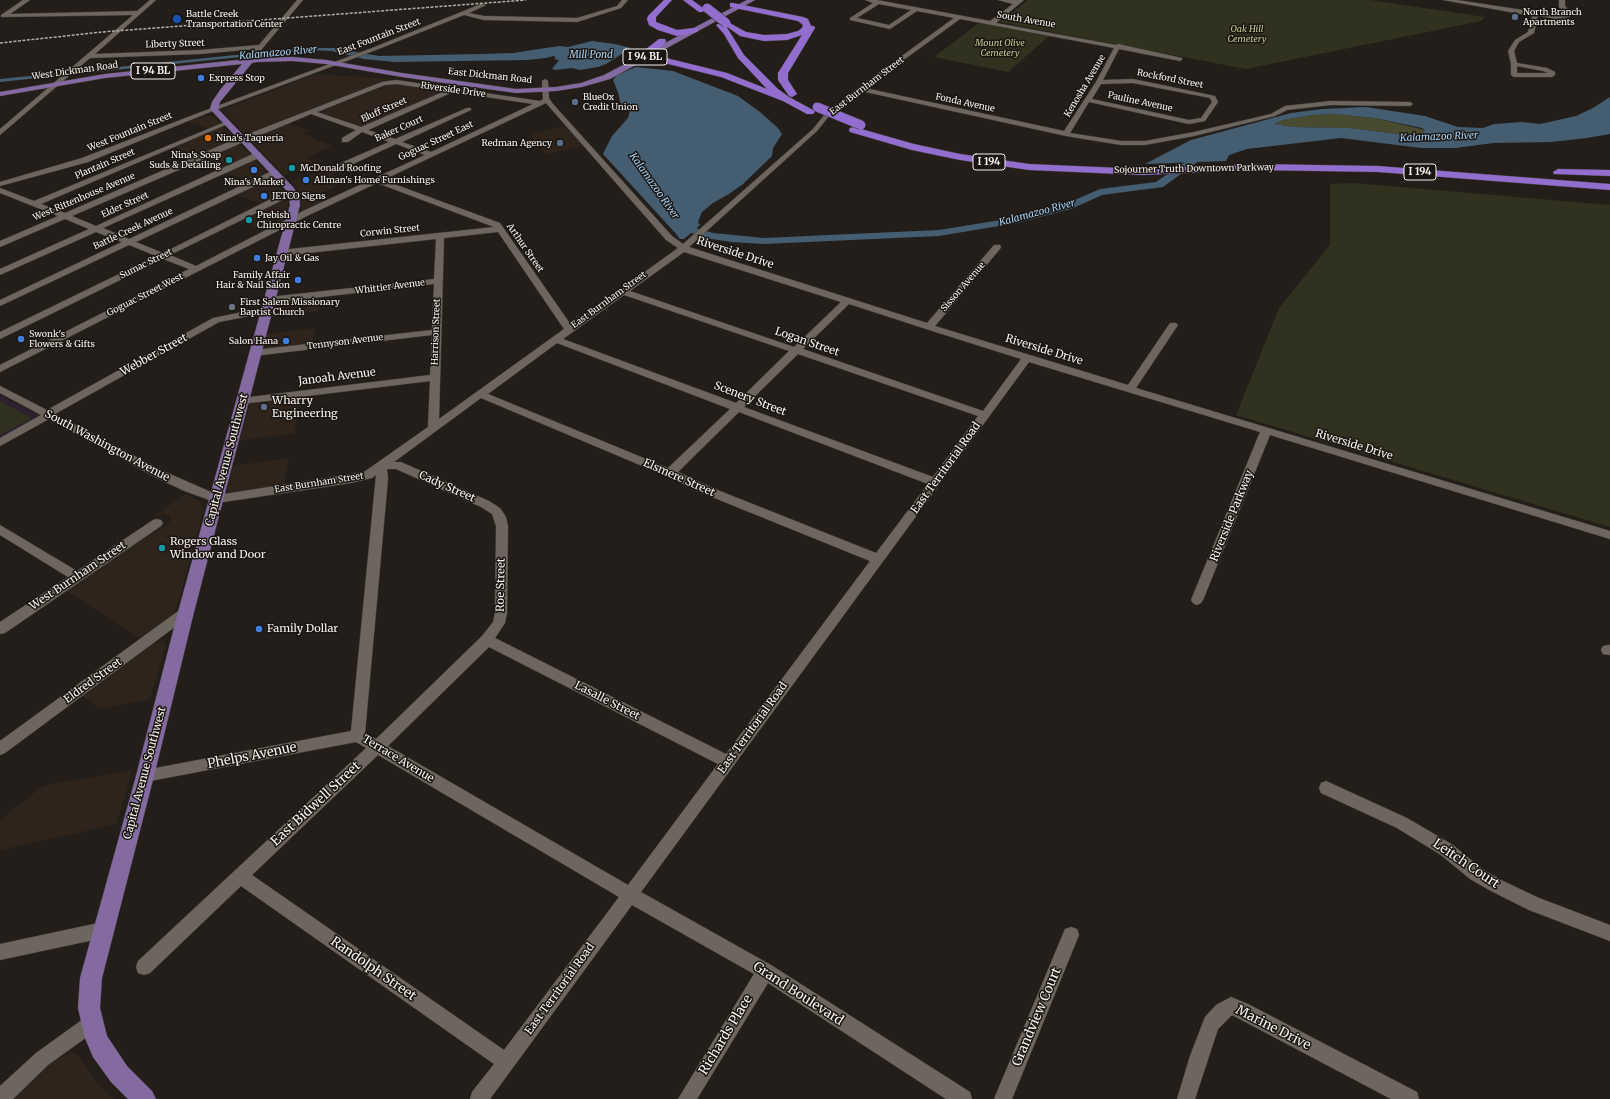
<!DOCTYPE html>
<html>
<head>
<meta charset="utf-8">
<style>
	body { margin:0 }
	canvas { display:block; background:#231e19 }
</style>
</head>
<body>
<canvas width="1610" height="1099"></canvas>
<script>
const c = document.querySelector('canvas').getContext('2d');
c.lineJoin = 'round';
function fillPath(path, color) { c.fillStyle = color; c.fill(path, 'evenodd'); }
const shape = rows => new Path2D(rows.map(r => 'M' + r).join(''));
function stroke(path, color, width, dash) { c.strokeStyle = color; c.lineWidth = width; c.lineCap = dash ? 'butt' : 'round'; c.setLineDash(dash || []); c.stroke(path); }
function label(font, color, halo, rows, align = 'center') {
  c.font = font + ' Merriweather,serif'; c.lineWidth = 3; c.setLineDash([]); c.textBaseline = 'middle'; c.strokeStyle = halo; c.fillStyle = color; for (const [text, x, y, turn = 0] of rows) {
    c.save(); c.translate(x, y); c.rotate((+turn || 0) * Math.PI / 180); c.textAlign = isNaN(turn) ? turn : align; if (halo) c.strokeText(text, 0, 0); c.fillText(text, 0, 0); c.restore();
  }
}
fillPath(shape([
	[316,74,391,79,250,135,245,134,222,110],
	[393,83,444,91,361,127,319,112],
	[204,115,213,116,221,124,210,129,188,122],
	[289,123,310,131,303,134,332,146,306,158,322,164,284,175,251,141,253,138],
	[565,126,583,146,546,154,530,134],
	[221,127,225,128,235,140,198,156,172,147],
	[237,145,241,146,253,157,222,171,195,162],
	[254,159,267,173,252,182,223,173],
	[328,170,344,183,319,194,325,202,304,211,300,210,301,196,298,190,290,181],
	[268,179,273,179,286,194,264,205,235,194],
	[287,195,288,205,283,221,266,231,236,220],
	[321,296,318,311,271,317,275,305,277,302],
	[315,328,312,344,266,349,264,347,267,334],
	[301,396,294,433,239,441,250,404],
	[289,458,284,486,230,493,227,492,233,466],
	[186,494,200,502,204,509,176,610,173,615,141,639,65,590,146,536,166,526,171,520,170,516,163,514,153,517],
	[160,641,164,641,166,645,150,699,100,709,81,695,151,643],
	[132,770,117,824,0,850,0,820,43,786],
	[71,1053,79,1056,97,1082,114,1099,11,1099,32,1079,56,1059]
]), '#2e241b');
fillPath(shape([
	[0,395,38,415,37,417,0,439]
]), '#2c2130');
fillPath(shape([
	[1028,0,1370,0,1485,17,1481,21,1246,69,1000,22],
	[979,23,1049,36,1008,72,934,57],
	[1353,183,1610,205,1610,527,1236,415,1279,308,1330,245,1330,184],
	[0,401,32,418,0,435]
]), '#30311e');
fillPath(shape([
	[1334,114,1375,118,1425,130,1422,134,1406,135,1349,128,1294,127,1274,124,1283,120,1313,115]
]), '#494b30');
fillPath(shape([
	[592,41,615,44,631,48,606,64,598,67,580,70,572,68,555,70,552,69,559,60,554,59,556,57,553,56,546,58,527,60,395,62,364,59,332,51,308,50,0,82,0,79,304,48,334,48,379,56,482,54,513,53,559,46,568,47],
	[636,67,673,71,738,96,760,112,778,128,782,134,773,148,772,156,743,184,729,194,713,203,702,212,698,222,700,225,684,239,680,239,677,235,603,154,612,136,628,118,630,110,620,102,619,95,613,80,617,75],
	[1610,97,1610,134,1587,138,1551,142,1493,143,1456,148,1421,148,1341,138,1247,149,1229,155,1226,161,1145,164,1191,140,1291,113,1322,109,1366,107,1425,116,1458,127,1483,128,1494,124,1522,122,1540,124,1576,116,1593,108],
	[1334,114,1375,118,1422,128,1425,130,1422,134,1406,135,1349,128,1294,127,1274,124,1283,120,1313,115]
]), '#455d70');
fillPath(shape([
	[1208,147,1211,148,1213,150,1211,152,1163,187,1102,195,1071,209,1017,223,939,236,764,244,731,242,712,239,681,230,671,219,672,217,680,217,689,226,713,233,764,238,939,230,1013,218,1063,205,1100,189,1156,182,1205,148,1208,147]
]), '#455d70');
const minor = shape([
	[23,0,30,0,10,14,137,11,150,0,156,0,95,54,200,50,259,45,297,0,303,0,251,62,246,61,256,49,200,54,90,58,0,135,0,129,133,15,1,17,1,15,23,0],
	[622,0,628,0,621,8,577,22,484,20,464,15,376,50,205,114,88,162,0,186,0,182,82,158,201,112,372,48,481,4,486,5,469,13,484,16,577,18,617,6,622,0],
	[865,0,877,0,990,21,1013,4,998,0,1024,0,996,23,1116,45,1118,44,1182,58,1182,60,1180,61,1119,49,1103,80,1133,79,1215,96,1218,102,1205,121,1189,124,1089,102,1070,133,1121,141,1145,141,1194,132,1271,114,1285,106,1331,101,1410,102,1413,104,1410,106,1331,105,1287,110,1275,116,1194,136,1145,145,1121,145,1066,136,861,91,829,116,817,131,689,247,927,323,994,245,1000,245,1001,247,1000,249,935,326,1128,385,1170,323,1176,323,1178,325,1136,388,1610,531,1610,539,1270,435,1203,600,1201,603,1197,605,1193,603,1191,600,1260,432,1029,362,641,892,771,965,970,1092,972,1099,946,1099,768,983,697,1099,678,1099,754,974,632,905,490,1099,470,1099,472,1092,494,1064,241,886,150,973,144,975,138,973,136,967,138,961,366,748,356,742,145,782,140,781,138,776,140,771,145,770,351,731,376,475,372,478,351,483,217,503,182,490,155,477,49,419,0,446,0,438,41,415,0,393,0,386,47,410,213,318,267,307,272,310,270,312,219,322,55,414,163,471,218,495,364,472,428,427,430,381,242,404,237,401,242,398,430,375,432,335,254,356,249,353,254,350,432,330,434,284,269,303,264,300,269,297,434,279,436,239,281,256,277,253,281,250,494,227,377,183,309,215,0,372,0,365,189,269,163,259,0,339,0,332,156,256,129,245,0,306,0,300,122,242,96,232,0,275,0,269,89,229,65,219,0,247,0,241,58,216,0,193,0,188,34,201,225,122,230,123,41,204,65,213,233,140,382,82,396,80,540,101,543,99,542,81,545,79,548,81,549,98,553,104,672,236,683,244,813,129,825,114,855,90,954,18,917,11,890,29,850,20,850,18,873,3,865,0],
	[879,4,911,10,889,25,857,18,879,4],
	[960,19,1114,48,1096,82,1064,131,865,88,960,19],
	[1133,83,1210,98,1212,102,1201,118,1189,120,1092,99,1101,84,1133,83],
	[396,84,445,91,361,127,317,112,385,85,396,84],
	[453,92,533,104,431,152,402,142,471,110,471,108,467,108,395,139,368,130,453,92],
	[546,103,666,240,678,248,571,325,500,223,383,180,546,103],
	[311,114,356,130,342,138,342,142,348,142,362,132,389,142,334,166,334,170,340,170,396,144,425,155,303,211,196,266,170,255,295,194,295,190,289,190,163,253,136,242,278,175,278,171,272,171,129,239,103,228,261,157,261,153,255,153,96,226,72,216,239,144,311,114],
	[498,232,564,329,439,419,444,238,498,232],
	[684,252,841,302,794,347,630,291,684,252],
	[624,295,789,351,736,403,563,339,624,295],
	[849,304,926,329,1021,359,983,411,803,349,849,304],
	[557,343,730,409,668,468,488,394,557,343],
	[798,354,978,416,933,477,744,407,798,354],
	[481,398,666,476,707,495,870,561,726,754,495,638,505,623,507,613,508,526,506,517,500,508,489,501,401,462,394,462,481,398],
	[739,412,928,484,876,553,715,489,678,472,739,412],
	[387,469,396,469,481,507,492,514,496,526,495,613,493,622,482,636,376,739,365,733,388,479,387,469],
	[489,647,718,764,628,885,388,746,489,647],
	[378,755,619,897,504,1050,252,875,378,755],
	[1443,0,1457,0,1556,15,1565,15,1564,12,1559,7,1559,0,1565,0,1565,6,1570,11,1570,17,1556,19,1538,16,1534,33,1519,42,1514,51,1517,63,1547,68,1555,72,1555,75,1552,77,1514,77,1511,75,1511,64,1508,51,1515,40,1528,32,1532,16,1443,0],
	[1517,66,1543,71,1548,73,1517,73,1517,66],
	[157,519,161,520,163,523,161,526,5,633,0,634,0,622,68,577,0,535,0,525,77,571,153,520,157,519],
	[186,607,191,609,192,612,191,615,5,753,0,755,0,741,181,609,186,607],
	[1608,645,1610,645,1610,655,1603,654,1601,650,1603,646,1608,645],
	[1326,781,1407,818,1453,845,1482,869,1503,881,1539,898,1610,925,1610,941,1529,910,1491,891,1470,879,1441,855,1397,828,1321,793,1319,788,1321,783,1326,781],
	[103,922,109,924,111,930,109,936,103,938,0,960,0,944,103,922],
	[1071,927,1077,929,1079,935,1012,1099,994,1099,1065,929,1071,927],
	[1231,997,1248,1004,1417,1092,1419,1099,1391,1099,1232,1015,1218,1029,1195,1099,1177,1099,1190,1056,1205,1017,1216,1005,1231,997],
	[92,1014,98,1017,101,1023,98,1029,48,1065,13,1099,0,1099,0,1086,36,1053,86,1017,92,1014]
]);
const major = shape([
	[747,0,755,0,610,79,582,87,556,91,516,93,402,77,326,64,292,61,257,62,252,63,220,102,218,109,293,187,299,196,300,205,194,612,154,776,102,978,100,1008,107,1036,127,1066,152,1091,156,1099,128,1099,111,1082,93,1057,85,1038,78,1008,80,978,136,776,178,612,290,205,289,196,286,190,210,109,212,102,220,90,242,64,105,78,0,96,0,92,105,74,257,58,292,57,326,60,402,73,516,89,556,87,581,83,604,75,747,0]
]);
const highway = shape([
	[664,0,672,0,656,17,656,22,677,30,694,28,697,28,698,30,697,32,677,36,658,30,649,25,647,19,648,16,664,0],
	[683,0,692,0,706,10,702,12,699,12,683,0],
	[730,3,733,3,803,17,808,19,811,26,814,26,815,28,788,73,788,80,797,94,792,97,789,96,778,80,778,73,802,35,787,40,764,41,740,36,726,26,744,55,778,89,789,97,813,110,815,112,813,114,807,114,783,101,721,77,644,58,641,53,659,39,665,39,666,41,665,43,650,54,727,73,767,89,738,58,724,34,716,25,726,21,746,32,764,35,787,34,798,31,802,28,803,25,798,21,730,7,730,3],
	[854,127,914,144,960,154,1029,164,1143,169,1255,164,1378,166,1610,184,1610,190,1378,172,1255,170,1143,175,1029,170,960,160,912,150,850,132,849,130,850,128,854,127],
	[1558,169,1610,170,1610,176,1554,174,1553,172,1558,169]
]);
stroke(minor, '#3f3b38', 1);
stroke(major, '#3f3b38', 1);
stroke(highway, '#3f3b38', 1);
fillPath(minor, '#6c665f');
fillPath(major, '#836ba2');
fillPath(highway, '#926ece');
stroke(shape([
	[0,43,102,32,526,0]
]), '#b2adaa', 1.5, [3, 1.5]);
const highwayBridge = shape([
	[707,8,726,23],
	[817,107,861,125]
]);
stroke(highwayBridge, '#3f3b38', 10, []);
stroke(highwayBridge, '#926ece', 9);
for (const [x, y, r, color] of [
	[1515,17,4,"#5c6f8a"],
	[177,19,5,"#1a4fb4"],
	[201,78,4,"#3f7fe0"],
	[575,102,4,"#5c6f8a"],
	[208,138,4,"#e8710a"],
	[560,143,4,"#5c6f8a"],
	[229,160,4,"#0f9aa8"],
	[292,168,4,"#0f9aa8"],
	[254,170,4,"#3f7fe0"],
	[306,180,4,"#3f7fe0"],
	[264,196,4,"#3f7fe0"],
	[249,220,4,"#0f9aa8"],
	[257,258,4,"#3f7fe0"],
	[298,280,4,"#3f7fe0"],
	[232,307,4,"#6b7280"],
	[21,339,4,"#3f7fe0"],
	[286,341,4,"#3f7fe0"],
	[264,407,4,"#5c6f8a"],
	[162,548,4,"#0f9aa8"],
	[259,629,4,"#3f7fe0"]
]) { const dot = new Path2D(); dot.arc(x, y, r, 0, 2 * Math.PI); c.fillStyle = color; c.fill(dot); stroke(dot, '#1a1510', 1.5); }
label('9px', '#f6f2ef', '#1a1510', [
	["North Branch",1523,12],
	["Apartments",1523,22],
	["Battle Creek",186,14],
	["Transportation Center",186,24],
	["Express Stop",209,78],
	["BlueOx",583,97],
	["Credit Union",583,107],
	["Nina's Taqueria",216,138],
	["Redman Agency",552,143,"right"],
	["Nina's Soap",221,155,"right"],
	["Suds & Detailing",221,165,"right"],
	["McDonald Roofing",300,168],
	["Allman's Home Furnishings",314,180],
	["Nina's Market",254,182,"center"],
	["JETCO Signs",272,196],
	["Prebish",257,215],
	["Chiropractic Centre",257,225],
	["Jay Oil & Gas",265,258],
	["Family Affair",290,275,"right"],
	["Hair & Nail Salon",290,285,"right"],
	["First Salem Missionary",240,302],
	["Baptist Church",240,312],
	["Swonk's",29,334],
	["Flowers & Gifts",29,344],
	["Salon Hana",278,341,"right"]
], 'left');
label('9px', '#f6f2ef', '#1a1510', [
	["South Avenue",1026,20,10],
	["East Fountain Street",379,37,-21],
	["Liberty Street",175,44,-2],
	["West Dickman Road",75,71,-8],
	["East Dickman Road",490,76,6],
	["Rockford Street",1170,79,11],
	["East Burnham Street",867,86,-37],
	["Kenosha Avenue",1085,86,-59],
	["Riverside Drive",453,90,8],
	["Pauline Avenue",1140,102,12],
	["Fonda Avenue",965,103,12],
	["Bluff Street",384,110,-24],
	["Baker Court",399,129,-24],
	["West Fountain Street",130,132,-22],
	["Goguac Street East",436,141,-25],
	["Plantain Street",105,164,-23],
	["Sojourner Truth Downtown Parkway",1194,169,-1],
	["West Rittenhouse Avenue",84,197,-23],
	["Elder Street",125,205,-24],
	["Battle Creek Avenue",133,229,-25],
	["Corwin Street",390,231,-6],
	["Arthur Street",525,248,55],
	["Sumac Street",146,264,-26],
	["Whittier Avenue",390,287,-7],
	["Sisson Avenue",963,287,-49],
	["Goguac Street West",145,295,-27],
	["East Burnham Street",609,300,-36],
	["Harrison Street",436,332,-88],
	["Tennyson Avenue",345,342,-7],
	["East Burnham Street",319,483,-9]
]);
label('italic 9px', '#c5c992', '#1a1510', [
	["Oak Hill",1247,29],
	["Cemetery",1247,39],
	["Mount Olive",1000,43],
	["Cemetery",1000,53]
]);
label('italic 10px', '#a6d5fb', '#1a1510', [
	["Kalamazoo River",278,53,-5],
	["Mill Pond",591,55],
	["Kalamazoo River",1439,137,-2],
	["Kalamazoo River",654,186,55],
	["Kalamazoo River",1037,213,-15]
]);
for (const [x, y, w] of [
	[645,57,44],
	[153,71,44],
	[989,162,32],
	[1420,172,32]
]) { const box = new Path2D(); box.roundRect(x - w / 2, y - 8, w, 16, 3); c.fillStyle = '#1a1510'; c.fill(box); stroke(box, '#f6f2ef', 1); }
label('bold 10px', '#f6f2ef', null, [
	["I 94 BL",645,57],
	["I 94 BL",153,71],
	["I 194",989,162],
	["I 194",1420,172]
]);
label('11px', '#f6f2ef', '#1a1510', [
	["Riverside Drive",735,253,18],
	["Logan Street",807,342,19],
	["Riverside Drive",1044,350,17],
	["Webber Street",154,355,-29],
	["Janoah Avenue",337,377,-7],
	["Scenery Street",750,399,21],
	["Riverside Drive",1354,445,17],
	["South Washington Avenue",107,446,28],
	["Capital Avenue Southwest",227,460,-75],
	["East Territorial Road",946,468,-54],
	["Elsmere Street",679,478,24],
	["Cady Street",447,487,24],
	["Riverside Parkway",1232,516,-68],
	["West Burnham Street",78,576,-34],
	["Roe Street",501,585,-89],
	["Eldred Street",93,681,-36],
	["Lasalle Street",607,701,27],
	["East Territorial Road",753,728,-54],
	["Terrace Avenue",398,759,31],
	["Capital Avenue Southwest",145,773,-75],
	["East Territorial Road",560,989,-54]
]);
label('11px', '#f6f2ef', '#1a1510', [
	["Wharry",272,401],
	["Engineering",272,414],
	["Rogers Glass",170,542],
	["Window and Door",170,555],
	["Family Dollar",267,629]
], 'left');
label('13px', '#f6f2ef', '#1a1510', [
	["Phelps Avenue",252,756,-11],
	["East Bidwell Street",316,804,-43],
	["Leitch Court",1466,864,34],
	["Randolph Street",373,969,35],
	["Grand Boulevard",798,994,33],
	["Grandview Court",1037,1017,-67],
	["Marine Drive",1273,1028,27],
	["Richards Place",726,1035,-59]
]);
</script>
</body>
</html>
